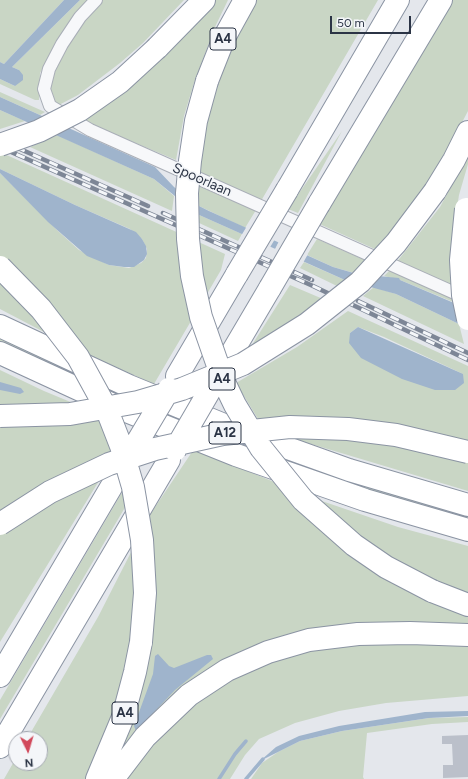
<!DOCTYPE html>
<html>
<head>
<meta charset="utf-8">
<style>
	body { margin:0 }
	#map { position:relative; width:468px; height:779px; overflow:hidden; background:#e4e7ec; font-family:Figtree,sans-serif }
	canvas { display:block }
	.north { position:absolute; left:8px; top:731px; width:40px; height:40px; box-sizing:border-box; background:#f4f6f9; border:1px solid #a4a8b1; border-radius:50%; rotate:175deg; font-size:11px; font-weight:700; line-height:16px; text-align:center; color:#2b3445 }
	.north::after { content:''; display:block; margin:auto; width:14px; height:18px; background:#d1495b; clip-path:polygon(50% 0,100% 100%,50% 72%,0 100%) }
	.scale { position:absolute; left:330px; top:16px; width:81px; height:18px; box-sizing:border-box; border:2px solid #2b3445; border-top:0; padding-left:5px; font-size:12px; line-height:14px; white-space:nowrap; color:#2b3445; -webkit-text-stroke:3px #f4f6f9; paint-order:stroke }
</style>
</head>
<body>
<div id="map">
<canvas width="468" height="779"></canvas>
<div class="north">N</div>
<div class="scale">50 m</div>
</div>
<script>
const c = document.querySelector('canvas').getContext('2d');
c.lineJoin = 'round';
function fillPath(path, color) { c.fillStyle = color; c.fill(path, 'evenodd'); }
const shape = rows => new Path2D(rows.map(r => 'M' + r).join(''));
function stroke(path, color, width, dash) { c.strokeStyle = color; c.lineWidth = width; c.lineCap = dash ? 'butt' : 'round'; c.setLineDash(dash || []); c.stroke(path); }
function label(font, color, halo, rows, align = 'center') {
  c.font = font + ' Figtree,sans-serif'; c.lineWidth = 3.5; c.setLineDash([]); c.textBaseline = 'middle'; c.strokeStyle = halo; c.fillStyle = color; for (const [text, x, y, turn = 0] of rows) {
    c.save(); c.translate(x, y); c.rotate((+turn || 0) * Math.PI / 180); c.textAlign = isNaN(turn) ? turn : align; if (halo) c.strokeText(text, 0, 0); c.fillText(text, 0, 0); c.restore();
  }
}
fillPath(shape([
	[0,0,64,0,4,64,0,62],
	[80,0,90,0,67,27,40,73,39,100,35,100,0,84,0,79,15,86,19,70,12,67],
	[100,0,184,0,143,43,120,63,78,95,57,106,50,89,53,72,68,41],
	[215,0,228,0,215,27,194,83,184,116,176,160,83,121,177,40],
	[256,0,378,0,261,201,198,171,206,124,227,57],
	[453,0,468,0,468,111,438,168,419,198,377,250,315,222],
	[0,92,45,112,40,115,0,97],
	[0,110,25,121,0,129],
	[342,131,298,213,288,209],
	[57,135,154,179,174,196,172,211,30,147],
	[0,152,225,254,221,270,154,384,86,354,0,309,0,173,58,231,79,250,109,265,129,268,141,263,146,258,147,249,142,239,130,229,75,205,0,169],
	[468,155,468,164,459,195,451,245,452,287,396,263,440,207],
	[198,181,256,210,245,228,197,205],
	[197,214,242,234,238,241,197,222],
	[317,239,367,261,354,273,333,267,307,255],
	[304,262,345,280,339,287,300,268],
	[390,270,453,297,453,302,400,280,384,276],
	[290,285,323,299,298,319,250,348],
	[374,287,396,294,459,324,464,344,363,296],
	[348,311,468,366,468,442,336,418,280,417,258,419,236,383,297,347],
	[358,327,384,337,463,374,350,333],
	[0,331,78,370,87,385,0,343],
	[0,370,44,391,126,425,102,476,0,642],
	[281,435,388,441,468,459,468,491],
	[194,449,313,498,398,527,468,546,468,595,435,581,425,600,468,616,468,630,259,650,107,779,133,658,90,779,4,779,16,758,16,763,40,763,40,739,27,739,98,617,151,513],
	[276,450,468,511,468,522,288,466],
	[127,484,130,499,0,719,0,700],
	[353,643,468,644,468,696,386,703,339,711,295,723,259,739,245,755,230,779,123,779,138,760,177,718,224,683,266,663,302,651],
	[468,717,468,722,432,724,367,733,363,777,364,779,251,779,262,763,278,752,300,741,342,731,429,718]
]), '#c9d6c5');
fillPath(shape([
	[64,0,80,0,12,67,19,70,23,75,23,80,15,86,0,79,0,62,4,64],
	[0,97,155,167,174,187,195,204,209,211,333,267,357,274,399,278,400,280,454,303,459,324,396,294,345,280,197,214,154,179,0,110],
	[0,169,75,205,136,232,142,239,146,246,147,254,144,260,134,267,124,267,109,265,87,256,48,222,0,173],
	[358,327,463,374,464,383,455,390,435,390,402,379,361,358,349,343,350,333],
	[0,382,21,388,24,392,20,394,0,390],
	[158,654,169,666,174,668,207,655,211,655,213,659,175,690,136,731,134,726,153,674,155,656],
	[468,711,468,716,429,718,342,731,300,741,260,761,276,747,299,736,339,726,425,712]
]), '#9fb4cc');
fillPath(shape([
	[247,226,275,239,269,249,241,236],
	[279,241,308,254,303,263,274,251]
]), '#e4e7ec');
stroke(shape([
	[219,779,235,754,246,741],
	[246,779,263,759]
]), '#9fb4cc', 3.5);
fillPath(shape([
	[468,735,468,777,443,778,443,765,453,765,452,744,442,744,442,736]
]), '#bbc0ca');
const minor = shape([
	[96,0,80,17,62,44,49,69,44,89,50,106,90,130,466,298]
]);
const motorway = shape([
	[157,48,204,0],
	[207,81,224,38,245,0],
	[287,190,398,0],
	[435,191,454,160,468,132],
	[319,204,441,0],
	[0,326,129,386,229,427,349,470,468,505],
	[0,353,124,410,236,455,365,500,468,530],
	[177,376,237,274],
	[214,383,270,288],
	[432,591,468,605],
	[0,676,133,450],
	[0,747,169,460],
	[97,779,123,717,135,672,141,642],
	[113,779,145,737,189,695,227,670,268,652,309,640,358,634,410,633,468,635]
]);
stroke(minor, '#a9aeb7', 14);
stroke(motorway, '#8b94a3', 24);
stroke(minor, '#f7f8fa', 12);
stroke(motorway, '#fff', 22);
const rail = shape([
	[0,140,148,206],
	[0,147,313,286,468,360],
	[163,213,312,280],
	[358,301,468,353]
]);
stroke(rail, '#7d8696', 4.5);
stroke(rail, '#f4f6f9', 3, [9]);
const motorwayBridge = shape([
	[207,81,196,121,190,161,187,193,188,239,192,276,201,317,223,380,235,405,261,448,303,500,354,545,386,567,432,591],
	[0,145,39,131,80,110,120,82,157,48],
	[466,209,461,260,463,295,468,319],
	[0,267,41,309,78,357,107,410,121,446,133,487,142,540,145,593,141,642],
	[237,274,287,190],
	[270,288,319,204],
	[0,416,70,414,138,402,182,389,243,364,307,324,360,282,396,243,435,191],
	[135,446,169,389],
	[175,450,210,390],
	[0,524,50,492,109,464,155,449,223,434,290,427,348,429,396,435,468,452]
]);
stroke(motorwayBridge, '#8b94a3', 24, []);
stroke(motorwayBridge, '#fff', 22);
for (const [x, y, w] of [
	[223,39,26],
	[222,379,26],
	[225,433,32],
	[125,713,26]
]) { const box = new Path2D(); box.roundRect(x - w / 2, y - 11, w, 22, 3); c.fillStyle = '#f4f6f9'; c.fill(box); stroke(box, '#2b3445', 1); }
label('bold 13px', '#2b3445', null, [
	["A4",223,39],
	["A4",222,379],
	["A12",225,433],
	["A4",125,713]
]);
label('14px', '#2b3445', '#f4f6f9', [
	["Spoorlaan",202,180,24]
]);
</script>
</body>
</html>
